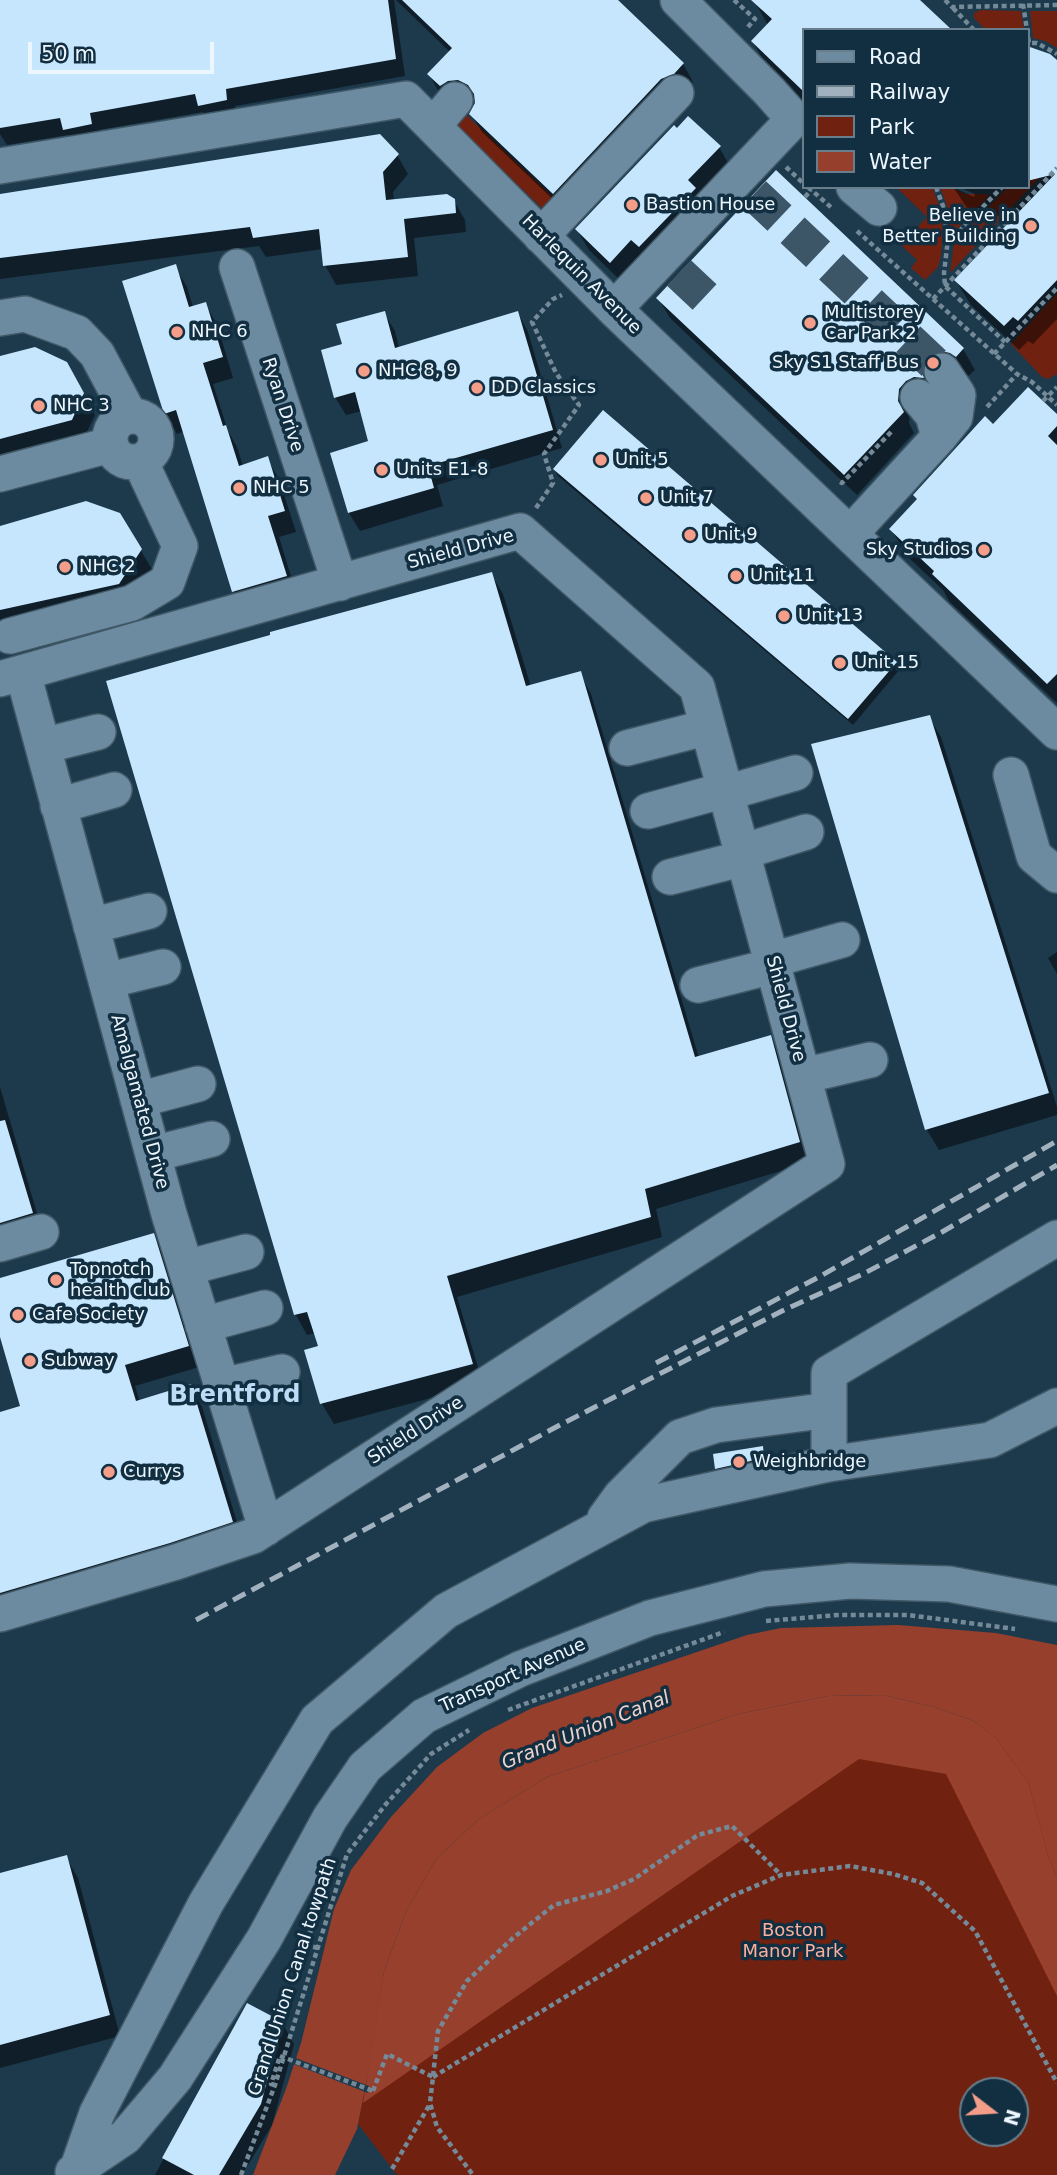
<!DOCTYPE html>
<html>
<head>
<meta charset="utf-8">
<style>
	body { margin:0 }
	#map { position:relative; width:1057px; height:2175px; overflow:hidden; background:#1d394c; font-family:"DejaVu Sans",sans-serif }
	canvas { display:block }
	.legend { position:absolute; left:802px; top:28px; width:228px; height:161px; box-sizing:border-box; background:#122e41; border:2px solid #697e8d; margin:0; padding:9px 12px; list-style:none; font-size:21px; color:#ecf6fe }
	.legend li { display:flex; align-items:center; gap:14px; height:35px }
	.legend b { width:35px; border:2px solid #697e8d }
	.north { position:absolute; left:959px; top:2077px; width:70px; height:70px; box-sizing:border-box; background:#122e41; border:2px solid #697e8d; border-radius:50%; rotate:107deg; font-size:19px; font-weight:700; line-height:28px; text-align:center; color:#ecf6fe }
	.north::after { content:''; display:block; margin:auto; width:24px; height:32px; background:#f49e89; clip-path:polygon(50% 0,100% 100%,50% 72%,0 100%) }
	.scale { position:absolute; left:28px; top:42px; width:186px; height:32px; box-sizing:border-box; border:4px solid #ecf6fe; border-top:0; padding-left:9px; font-size:21px; line-height:24px; white-space:nowrap; color:#ecf6fe; -webkit-text-stroke:5px #122e41; paint-order:stroke }
</style>
</head>
<body>
<div id="map">
<canvas width="1057" height="2175"></canvas>
<ul class="legend">
<li><b style="height:9px;background:#6c8ba1"></b>Road</li>
<li><b style="height:9px;background:#a1b1bd"></b>Railway</li>
<li><b style="height:19px;background:#71210f"></b>Park</li>
<li><b style="height:19px;background:#963f2c"></b>Water</li>
</ul>
<div class="north">N</div>
<div class="scale">50 m</div>
</div>
<script>
const c = document.querySelector('canvas').getContext('2d');
c.lineJoin = 'round';
function fillPath(path, color) { c.fillStyle = color; c.fill(path, 'evenodd'); }
const shape = rows => new Path2D(rows.map(r => 'M' + r).join(''));
function stroke(path, color, width, dash) { c.strokeStyle = color; c.lineWidth = width; c.lineCap = dash ? 'butt' : 'round'; c.setLineDash(dash || []); c.stroke(path); }
function label(font, color, halo, rows, align = 'center') {
  c.font = font + ' "DejaVu Sans",sans-serif'; c.lineWidth = 7; c.setLineDash([]); c.textBaseline = 'middle'; c.strokeStyle = halo; c.fillStyle = color; for (const [text, x, y, turn = 0] of rows) {
    c.save(); c.translate(x, y); c.rotate((+turn || 0) * Math.PI / 180); c.textAlign = isNaN(turn) ? turn : align; if (halo) c.strokeText(text, 0, 0); c.fillText(text, 0, 0); c.restore();
  }
}
fillPath(shape([
	[980,10,1021,11,1024,30,986,30,974,18,974,13],
	[1030,11,1057,11,1057,48,1045,41,1033,38],
	[459,108,556,200,545,211,449,119],
	[1057,159,950,273,954,243,1008,187,1027,187,1027,164],
	[896,187,932,187,939,205,943,231,941,255,938,267,925,280,911,268,917,260,901,245,927,217],
	[940,187,950,187,966,194,986,194,989,196,954,232,950,231,947,206],
	[1057,293,1057,374,1048,379,1042,377,1011,344],
	[1057,1716,1057,2175,397,2175,358,2124,372,2053,479,1819],
	[973,2091,1015,2091,1015,2133,973,2133]
]), '#71210f');
fillPath(shape([
	[883,1695,934,1707,974,1721,996,1738,1029,1784,1048,1856,1057,1878,1057,1996,946,1774,859,1759,363,2103,384,1971,406,1912,436,1859,479,1819,547,1777,738,1714,828,1696]
]), '#97402d');
fillPath(shape([
	[898,1625,996,1633,1057,1645,1057,1878,1048,1856,1029,1784,996,1738,974,1721,934,1707,883,1695,828,1696,738,1714,547,1777,479,1819,436,1859,406,1912,384,1971,372,2053,357,2129,335,2175,253,2175,287,2086,301,2043,334,1909,351,1870,391,1817,437,1767,483,1733,532,1708,747,1635,781,1628]
]), '#963f2c');
fillPath(shape([
	[293,2057,369,2086,368,2093,291,2063]
]), '#1d394c');
fillPath(shape([
	[0,0,394,0,405,76,235,106,236,118,210,123,203,112,99,130,101,141,75,147,68,135,7,145,0,134],
	[396,0,615,0,683,64,693,82,564,210,482,132,471,114,476,101,439,92,429,74,450,52],
	[756,0,918,0,803,30,803,103,769,71,753,42,768,25,755,2],
	[1027,50,1057,63,1057,319,1033,344,1028,341,1019,350,971,305,956,281,1023,210,997,216,982,217,970,212,953,187,974,197,975,194,958,187,1027,187],
	[719,147,731,168,622,282,589,250,577,230],
	[397,155,408,174,393,192,394,201,454,201,465,220,466,232,414,238,418,276,336,285,325,265,323,249,266,257,259,246,0,279,0,197],
	[175,267,187,287,193,307,205,304,217,324,233,378,213,384,228,431,237,447,243,466,267,459,279,479,296,532,279,537,297,596,246,612,234,591,185,431,177,434,165,413],
	[658,298,963,349,975,370,968,376,964,373,910,411,909,423,914,433,857,495,670,318],
	[384,313,395,331,399,348,518,313,528,332,562,448,437,485,443,506,360,531,349,513,332,454,370,442,362,411,346,415,335,397,344,345],
	[0,358,65,363,95,415,83,440,0,462],
	[1057,416,1057,703,949,601,943,590,907,556,891,529,993,426],
	[555,470,895,663,899,670,853,725,558,476],
	[119,514,153,571,130,604,0,633,0,528],
	[491,574,503,594,531,687,580,673,591,694,699,1058,770,1037,782,1058,810,1162,656,1209,662,1237,457,1297,483,1384,334,1424,322,1404,306,1351,320,1347,316,1333,307,1335,296,1315,108,682],
	[929,717,941,737,1057,1107,1057,1115,939,1150,927,1130,813,745],
	[1057,952,1057,974,1048,958],
	[0,1087,43,1234,0,1249],
	[153,1235,165,1256,199,1367,135,1386,140,1402,190,1387,202,1407,243,1542,0,1619,0,1414,22,1407,0,1330,0,1280],
	[762,1448,771,1463,726,1483,717,1468],
	[66,1857,78,1878,120,2036,0,2068,0,1875],
	[282,2023,294,2044,272,2125,242,2175,155,2175,235,2024]
]), '#0007');
fillPath(shape([
	[0,0,388,0,396,59,226,89,227,100,198,106,195,94,90,113,92,124,63,130,60,118,0,128],
	[402,0,618,0,684,63,674,74,661,79,553,194,469,114,475,103,474,94,468,85,458,80,448,81,440,86,427,74,452,48],
	[751,0,920,0,952,30,803,30,803,91,751,41,772,19],
	[1027,46,1050,54,1057,60,1057,280,1018,321,1013,317,1004,326,954,280,1055,174,1027,181],
	[688,116,721,146,688,180,696,188,639,247,631,240,610,263,575,229,674,125,677,128],
	[380,134,399,154,383,172,386,200,447,194,455,199,456,213,404,219,408,257,323,266,319,229,253,238,250,227,0,258,0,194],
	[776,170,964,348,956,357,950,353,941,351,930,355,924,363,922,372,924,378,914,377,906,381,899,389,898,401,904,412,844,475,656,298],
	[176,264,189,307,206,302,223,357,203,363,223,426,226,425,239,466,268,456,285,511,268,516,287,576,232,592,176,410,164,414,122,281],
	[385,311,395,348,518,311,553,430,428,466,434,488,348,513,330,453,368,441,355,392,334,398,321,350,342,344,336,324],
	[35,347,67,362,84,393,72,420,0,439,0,356],
	[1028,387,1057,414,1057,426,1048,436,1057,445,1057,674,1047,684,932,574,934,571,889,529,917,499,913,495,985,416,993,424],
	[603,410,897,662,848,719,553,469],
	[86,501,120,513,142,549,119,584,0,610,0,526],
	[492,572,526,686,581,671,695,1057,771,1035,800,1142,645,1189,651,1217,447,1276,473,1364,320,1404,304,1350,318,1346,307,1312,294,1315,106,681,270,635,270,632],
	[930,715,1049,1093,925,1130,811,744],
	[5,1120,33,1213,0,1223,0,1121],
	[154,1233,189,1346,125,1365,136,1401,191,1384,233,1522,170,1543,0,1593,0,1412,20,1406,0,1337,0,1278],
	[763,1446,764,1458,715,1469,713,1454],
	[67,1855,110,2015,0,2045,0,1873],
	[247,2003,283,2022,261,2104,219,2175,194,2175,162,2158]
]), '#c6e6fe');
stroke(shape([
	[754,194,942,371],
	[679,273,710,302]
]), '#3c5567', 35, [35, 18]);
const minor = shape([
	[433,126,455,100],
	[0,166,406,99,614,309,1057,732],
	[854,187,879,208],
	[541,236,676,93],
	[237,267,340,583],
	[614,309,794,119,769,91,678,0],
	[0,318,25,314,77,333,97,354,130,416],
	'110 439a23 23 0 1 1 46 0a23 23 0 1 1-46 0Z',
	[939,437,955,417,958,395,942,371],
	[0,474,110,445],
	[850,534,939,437,933,415,918,397],
	[10,636,132,603,167,582,180,546,140,461],
	[23,673,169,1214,266,1528],
	[0,679,520,531,697,687,827,1164,253,1536,176,1562,0,1614],
	[43,746,98,732],
	[627,748,708,727],
	[1011,775,1034,856,1057,875],
	[726,793,795,773],
	[58,806,114,790],
	[648,811,725,790],
	[742,852,806,832],
	[670,877,744,858],
	[91,926,149,911],
	[772,960,842,940],
	[106,981,163,967],
	[698,985,773,966],
	[803,1076,870,1060],
	[138,1100,198,1084],
	[153,1154,212,1139],
	[0,1244,41,1232],
	[186,1268,246,1252],
	[203,1325,265,1308],
	[222,1386,282,1372],
	[829,1464,990,1440,1057,1406],
	[605,1518,621,1496,680,1437,716,1425,829,1410],
	[77,2170,97,2113,206,1903,317,1720,446,1611,643,1505,829,1464,829,1373,1057,1238],
	[73,2172,125,2137,175,2078,264,1939,330,1818,365,1767,424,1716,520,1669,650,1618,764,1589,850,1581,949,1584,1057,1604]
]);
stroke(minor, '#405866', 38);
stroke(shape([
	[734,0,755,19,747,28],
	[945,0,952,7,1057,5],
	[1023,4,1029,43,1037,43,1057,54],
	[953,8,974,30],
	[786,167,803,183],
	[808,187,833,209],
	[936,187,943,206,948,239,944,273,945,286,1005,342],
	[805,197,811,190],
	[857,231,1017,374,1032,382,1057,405],
	[947,244,1002,187],
	[933,299,1057,168],
	[994,354,1057,288],
	[1043,401,1057,387],
	[987,407,1017,374],
	[840,482,842,483,892,431],
	[536,508,553,483,544,454,579,405,556,373,532,322,553,299,562,295],
	[766,1621,838,1615,908,1615,1015,1629],
	[508,1710,724,1632],
	[318,1948,306,1945,321,1900],
	[433,2076,438,2031,467,1981,513,1938,554,1905,607,1891,634,1879,698,1835,732,1826,781,1875],
	[433,2077,732,1896,781,1875,850,1866,893,1874,922,1883,975,1931,1057,2083],
	[275,2085,271,2084,280,2056],
	[373,2091,387,2054,433,2077,430,2103,437,2127,473,2175],
	[392,2169,430,2104],
	[241,2175,275,2085,347,1854,386,1804,431,1754,469,1730]
]), '#758a98', 4.5, [5, 3.5]);
stroke(minor, '#6c8ba1', 35);
stroke(shape([
	[656,1363,817,1278,1057,1141],
	[196,1620,558,1426,782,1311,863,1274,942,1232,1057,1165]
]), '#a1b1bd', 5, [14, 7]);
stroke(shape([
	[280,2056,373,2091]
]), '#758a98', 4.5, [5, 3.5]);
for (const [x, y, r, color] of [
	[632,205,7,"#f49e89"],
	[1031,226,7,"#f49e89"],
	[810,323,7,"#f49e89"],
	[177,332,7,"#f49e89"],
	[933,363,7,"#f49e89"],
	[364,371,7,"#f49e89"],
	[477,388,7,"#f49e89"],
	[39,406,7,"#f49e89"],
	[601,460,7,"#f49e89"],
	[382,470,7,"#f49e89"],
	[239,488,7,"#f49e89"],
	[646,498,7,"#f49e89"],
	[690,535,7,"#f49e89"],
	[984,550,7,"#f49e89"],
	[65,567,7,"#f49e89"],
	[736,576,7,"#f49e89"],
	[784,616,7,"#f49e89"],
	[840,663,7,"#f49e89"],
	[56,1280,7,"#f49e89"],
	[18,1315,7,"#f49e89"],
	[30,1361,7,"#f49e89"],
	[739,1462,7,"#f49e89"],
	[109,1472,7,"#f49e89"]
]) { const dot = new Path2D(); dot.arc(x, y, r, 0, 2 * Math.PI); c.fillStyle = color; c.fill(dot); stroke(dot, '#122e41', 2.5); }
label('18px', '#ecf6fe', '#122e41', [
	["Bastion House",646,205],
	["Believe in",1017,216,"right"],
	["Better Building",1017,237,"right"],
	["Multistorey",824,313],
	["Car Park 2",824,334],
	["NHC 6",191,332],
	["Sky S1 Staff Bus",919,363,"right"],
	["NHC 8, 9",378,371],
	["DD Classics",491,388],
	["NHC 3",53,406],
	["Unit 5",615,460],
	["Units E1-8",396,470],
	["NHC 5",253,488],
	["Unit 7",660,498],
	["Unit 9",704,535],
	["Sky Studios",970,550,"right"],
	["NHC 2",79,567],
	["Unit 11",750,576],
	["Unit 13",798,616],
	["Unit 15",854,663],
	["Topnotch",70,1270],
	["health club",70,1291],
	["Cafe Society",32,1315],
	["Subway",44,1361],
	["Weighbridge",753,1462],
	["Currys",123,1472]
], 'left');
label('18px', '#ecf6fe', '#122e41', [
	["Harlequin Avenue",581,275,45],
	["Ryan Drive",282,405,72],
	["Shield Drive",461,550,-15],
	["Shield Drive",785,1009,75],
	["Amalgamated Drive",139,1102,75],
	["Shield Drive",416,1431,-33],
	["Transport Avenue",513,1676,-24],
	["Grand Union Canal towpath",293,1977,-72]
]);
label('18px', '#fab09f', '#122e41', [
	["Boston",793,1931],
	["Manor Park",793,1952]
]);
label('italic 19px', '#edd3cd', '#122e41', [
	["Grand Union Canal",586,1731,-22]
]);
label('bold 24px', '#bbdcf4', '#122e41', [
	["Brentford",235,1396]
]);
</script>
</body>
</html>
